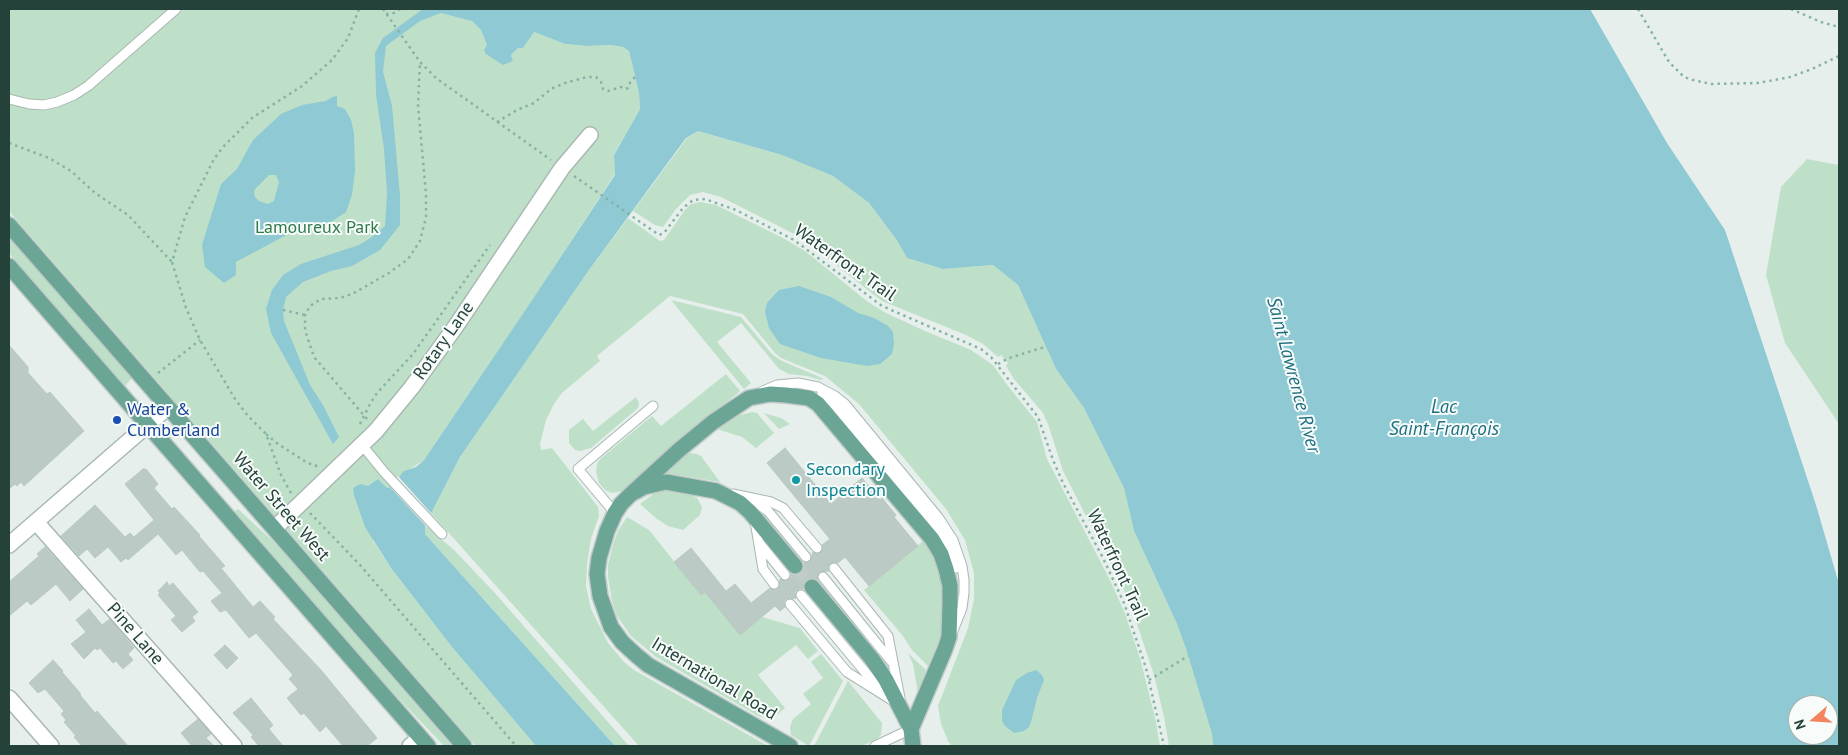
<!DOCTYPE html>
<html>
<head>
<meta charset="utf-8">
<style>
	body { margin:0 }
	#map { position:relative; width:1848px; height:755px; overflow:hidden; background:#e6efeb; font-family:"PT Sans",sans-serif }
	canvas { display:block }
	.frame { position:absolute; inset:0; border:10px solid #24423a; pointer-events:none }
	.north { position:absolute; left:1788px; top:695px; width:50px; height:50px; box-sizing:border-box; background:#f7fbf9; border:1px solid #a3b1ad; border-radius:50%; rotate:251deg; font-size:14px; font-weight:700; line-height:20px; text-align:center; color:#24423a }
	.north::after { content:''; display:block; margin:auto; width:18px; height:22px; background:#f4845f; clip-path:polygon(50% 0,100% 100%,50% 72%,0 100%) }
</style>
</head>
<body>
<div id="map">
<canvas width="1848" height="755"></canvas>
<div class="frame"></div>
<div class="north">N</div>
</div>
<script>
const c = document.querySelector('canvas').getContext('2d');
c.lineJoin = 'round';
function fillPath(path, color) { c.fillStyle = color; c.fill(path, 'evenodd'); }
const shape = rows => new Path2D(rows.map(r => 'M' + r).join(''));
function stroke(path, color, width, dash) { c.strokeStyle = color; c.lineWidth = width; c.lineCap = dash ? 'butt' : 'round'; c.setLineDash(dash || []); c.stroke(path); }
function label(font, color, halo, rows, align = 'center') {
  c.font = font + ' "PT Sans",sans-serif'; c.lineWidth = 4; c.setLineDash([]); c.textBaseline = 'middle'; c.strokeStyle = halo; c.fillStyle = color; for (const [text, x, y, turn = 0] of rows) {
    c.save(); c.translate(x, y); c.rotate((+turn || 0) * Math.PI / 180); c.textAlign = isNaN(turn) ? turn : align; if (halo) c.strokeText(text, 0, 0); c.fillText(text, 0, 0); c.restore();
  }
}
fillPath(shape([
	[9,9,503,9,462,18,472,21,481,30,487,45,513,61,511,55,518,48,523,48,534,32,565,44,587,46,611,45,623,47,629,51,639,93,640,109,614,154,615,174,526,309,424,460,399,476,390,487,387,488,373,541,391,568,452,647,536,746,476,746,9,211],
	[698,131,782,155,833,176,869,203,896,239,907,258,943,269,993,265,1018,285,1056,369,1084,408,1124,488,1134,531,1177,624,1186,649,1212,734,1213,746,1169,746,1164,717,1154,675,1129,600,1063,471,1048,424,1043,413,1014,379,1006,366,1008,363,1001,355,998,357,983,344,966,335,882,301,800,237,721,197,703,192,690,195,676,209,663,227,655,225,633,211,687,138],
	[1807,159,1839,165,1839,424,1785,343,1766,275,1781,187],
	[700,202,716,205,783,238,805,251,868,302,886,313,925,331,971,350,993,365,1008,386,1037,422,1047,459,1109,578,1124,611,1140,658,1156,722,1160,746,952,746,948,741,941,724,938,706,968,628,974,599,974,573,965,540,946,509,859,404,825,376,781,358,775,353,743,314,670,296,597,356,600,361,562,393,554,404,546,420,540,444,541,450,552,448,598,507,599,516,591,539,587,564,586,586,591,609,608,643,624,662,634,670,768,746,639,746,431,513,460,457,589,270,628,218,660,241,664,240,685,210,691,204],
	[9,237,132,378,125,386,9,253],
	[671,300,741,317,772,354,780,360,824,379,821,380,807,376,789,374,779,369,741,323,717,342,751,383,744,389],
	[726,374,740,391,622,491,612,493,605,490,599,483,596,472,597,464,600,459,652,416,661,426],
	[636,397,639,403,638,408,591,448,580,451,575,450,569,443,569,430,583,419,593,431],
	[753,412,757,413,774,433,756,448,742,437,717,429,735,416],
	[764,413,781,418,790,424,779,429],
	[689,453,697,454,701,456,720,482,663,473,685,455],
	[672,489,690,494,697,498,702,507,700,515,683,530,668,526,657,519,640,504,656,492],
	[238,509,276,544,452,746,444,746,386,685,235,511],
	[627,517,649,530,701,595,709,588,713,602,740,634,762,617,800,628,818,651,808,659,796,645,758,675,785,708,778,714,768,718,760,717,656,657,631,636,617,616,612,601,608,577,608,565,614,541,618,531],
	[425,525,454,550,494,592,629,746,615,746,425,534],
	[923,541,935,561,941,579,945,599,941,636,928,666,912,650,903,636,864,590],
	[908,653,926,670,918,693,913,664],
	[821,654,843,681,809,746,791,735,790,727,793,719,811,704,803,694,823,678,811,662],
	[848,681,882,723,881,735,877,739,862,746,814,746]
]), '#bfe0c8');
fillPath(shape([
	[423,9,461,9,462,10,503,9,1590,9,1667,143,1725,230,1816,505,1839,584,1839,746,1213,746,1212,734,1186,649,1177,624,1134,531,1124,488,1084,408,1056,369,1018,285,993,265,943,269,907,258,896,239,869,203,833,176,782,155,698,131,686,138,589,270,460,457,425,525,425,534,615,746,536,746,452,647,391,568,365,527,354,495,353,488,360,484,368,486,378,479,387,488,390,487,404,471,416,467,424,460,526,309,615,175,614,155,640,109,639,93,629,51,623,47,611,45,587,46,565,44,534,32,523,48,518,48,511,55,513,61,503,65,486,54,484,50,487,45,481,30,472,21,441,13,420,21,386,46,383,72,392,106,400,196,400,225,380,250,352,266,331,271,303,282,286,297,283,310,284,321,310,385,323,405,339,437,333,444,271,333,266,309,272,290,283,275,301,264,359,245,372,237,385,226,387,193,384,149,376,95,375,53,383,38],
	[1798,705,1828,705,1828,735,1798,735],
	[337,96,337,106,345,109,351,120,354,133,355,171,352,195,346,212,322,228,290,233,236,262,236,275,224,283,205,267,202,245,221,184,237,169,253,140,281,114,302,105,326,101,332,97],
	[269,175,276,175,279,182,274,201,268,204,259,201,255,197,254,192,255,189],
	[799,286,831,297,858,313,874,318,888,326,893,332,894,344,892,354,880,364,867,366,821,358,780,344,769,328,765,312,767,303,779,290],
	[1036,670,1042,675,1044,680,1037,698,1031,722,1029,727,1024,731,1014,733,1005,726,1002,721,1002,710,1016,680,1027,673]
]), '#8ec9d4');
fillPath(shape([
	[398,476,431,513,425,525,390,487]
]), '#e6efeb');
const building = shape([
	[9,345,28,367,28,373,47,394,50,392,84,431,24,486,21,482,17,486,15,484,9,489,9,345],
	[785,448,831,504,862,478,880,500,882,498,896,515,894,517,918,546,869,586,845,557,838,563,831,563,828,566,829,571,819,572,818,580,811,578,806,580,803,589,799,589,795,592,796,598,786,599,784,602,785,607,780,611,775,606,740,635,705,592,701,595,674,562,691,548,726,591,735,584,751,603,770,588,774,590,778,589,780,579,786,581,791,578,791,574,796,575,801,573,804,569,804,563,810,561,813,552,818,554,821,552,823,550,822,545,830,539,767,463,785,448],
	[143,469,146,469,158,484,154,488,172,509,174,507,200,535,199,536,225,566,221,568,253,607,260,601,275,617,273,619,321,670,377,738,367,746,343,746,326,726,320,732,304,713,301,715,287,698,298,689,289,679,293,675,256,633,249,638,226,610,220,612,211,601,222,593,203,571,200,572,182,550,176,555,158,534,128,560,126,558,121,562,108,547,95,558,87,549,79,556,61,536,95,505,125,537,130,533,134,537,154,520,125,484,143,469],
	[45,547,83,589,70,601,56,584,31,605,27,601,9,616,9,582,39,556,37,554,45,547],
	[167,582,169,586,173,583,198,612,192,617,195,621,182,632,171,620,176,616,158,595,160,593,158,591,167,582],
	[89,609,102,625,110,619,134,648,128,654,133,660,123,669,116,661,113,663,100,648,97,650,95,648,84,659,71,644,86,632,76,620,89,609],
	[225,645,238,658,227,669,214,655,225,645],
	[53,660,63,671,62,672,81,694,80,695,95,713,97,711,128,746,82,746,74,737,76,736,64,722,66,720,61,714,64,711,45,689,38,693,29,683,53,660],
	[251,698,273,725,269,729,283,746,259,746,251,737,253,735,233,713,251,698],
	[198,719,211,734,206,738,214,746,192,746,181,733,198,719]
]);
fillPath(building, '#bbcac4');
stroke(building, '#b8c9c2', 1);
stroke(shape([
	[795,566,812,587]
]), '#bfccc8', 15, [15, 8]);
const service = shape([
	[9,99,29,104,44,105,57,102,74,95,88,86,176,9],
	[763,391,777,385,798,383,818,387,835,396,845,404,938,517,953,540,962,566,964,580,964,593,962,608,952,633],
	[822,393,834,404,932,523,946,542,956,568],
	[362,445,384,472,442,534],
	[733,494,771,502,783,508,817,548],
	[754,501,768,511,806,557],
	[615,513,578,469,653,406],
	[755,521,763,569,774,584],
	[760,544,785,575],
	[834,568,888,636,900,698],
	[823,577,891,661],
	[801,595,880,690],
	[790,604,847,672,895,702],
	[875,746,911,729]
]);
const minor = shape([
	[36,522,234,746],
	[275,528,376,431,412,387,456,326,562,168,590,135],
	[9,698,51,746],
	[410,746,420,738]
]);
const tertiary = shape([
	[9,545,168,407]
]);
const primary = shape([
	[9,225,464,746],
	[9,266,428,746],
	[631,494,679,450,713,422,749,398,770,394,786,395,809,398,818,404,932,539,941,554,946,569,950,586,950,603,949,637,945,649,911,729],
	[812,587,872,659,886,680,911,729,913,746],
	[790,746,648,665,636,655,622,642,611,627,600,596,597,574,599,558,607,531,615,513,621,504,631,494,644,487,666,482,716,491,740,503,750,512,795,566]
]);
stroke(service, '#a8b8b2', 11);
stroke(minor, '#a8b8b2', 18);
stroke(tertiary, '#a8b8b2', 18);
stroke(primary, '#c2cac8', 18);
stroke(shape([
	[383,9,420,62,436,78,551,160],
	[1638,9,1669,62,1684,77,1693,80,1711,84,1758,83,1790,77,1812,69,1839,56],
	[1791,9,1821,22,1839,27],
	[386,14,394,13,400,9],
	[497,122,517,110,534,103,551,89,565,83,587,77,596,77,601,82,603,89,608,91,621,87,625,89,628,88,629,84,635,77],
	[9,143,49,158,71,171,95,193,128,215,172,262],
	[574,176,659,235,664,233,683,208,693,200,705,199,736,210,794,240,882,306,981,349,991,357,1038,417,1053,460,1063,483,1103,558,1124,603,1146,668,1164,746],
	[283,310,305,315],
	[998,364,1009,358,1045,347],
	[158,373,200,340],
	[367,419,314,357,305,330,305,315,310,306,321,299,340,298,352,294,389,273,408,259,420,241,426,217,426,194,418,105,420,62],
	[360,424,370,404,377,393,413,354,490,245],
	[266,434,278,444,306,462,315,466,318,465],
	[291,493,281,475,266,434,248,416,235,399,200,340,186,308,172,262,185,217,214,159,223,147,252,118,302,86,332,60,348,38,359,9],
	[310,513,360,565,516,746],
	[1149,680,1188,656]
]), '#86b3a5', 2.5, [2.5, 4]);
stroke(service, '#fff', 9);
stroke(minor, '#fff', 15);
stroke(tertiary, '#fff', 15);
stroke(primary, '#6aa596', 15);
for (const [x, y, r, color] of [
	[117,420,5,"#1a4fb4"],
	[796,480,5,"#0f9aa8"]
]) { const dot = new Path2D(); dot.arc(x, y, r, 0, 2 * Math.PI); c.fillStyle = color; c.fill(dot); stroke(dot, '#f7fbf9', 2); }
label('18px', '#2d7a4b', '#f7fbf9', [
	["Lamoureux Park",317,228]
]);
label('18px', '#24423a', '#f7fbf9', [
	["Waterfront Trail",845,263,35],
	["Rotary Lane",444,341,-55],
	["Water Street West",281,507,49],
	["Waterfront Trail",1117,565,65],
	["Pine Lane",135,634,49],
	["International Road",714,679,31]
]);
label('18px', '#164399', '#f7fbf9', [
	["Water &",127,410],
	["Cumberland",127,431]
], 'left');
label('18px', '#0d838f', '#f7fbf9', [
	["Secondary",806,470],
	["Inspection",806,491]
], 'left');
label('italic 19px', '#1c6f80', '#f7fbf9', [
	["Saint Lawrence River",1293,375,75],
	["Lac",1444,408],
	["Saint-François",1444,430]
]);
</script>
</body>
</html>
